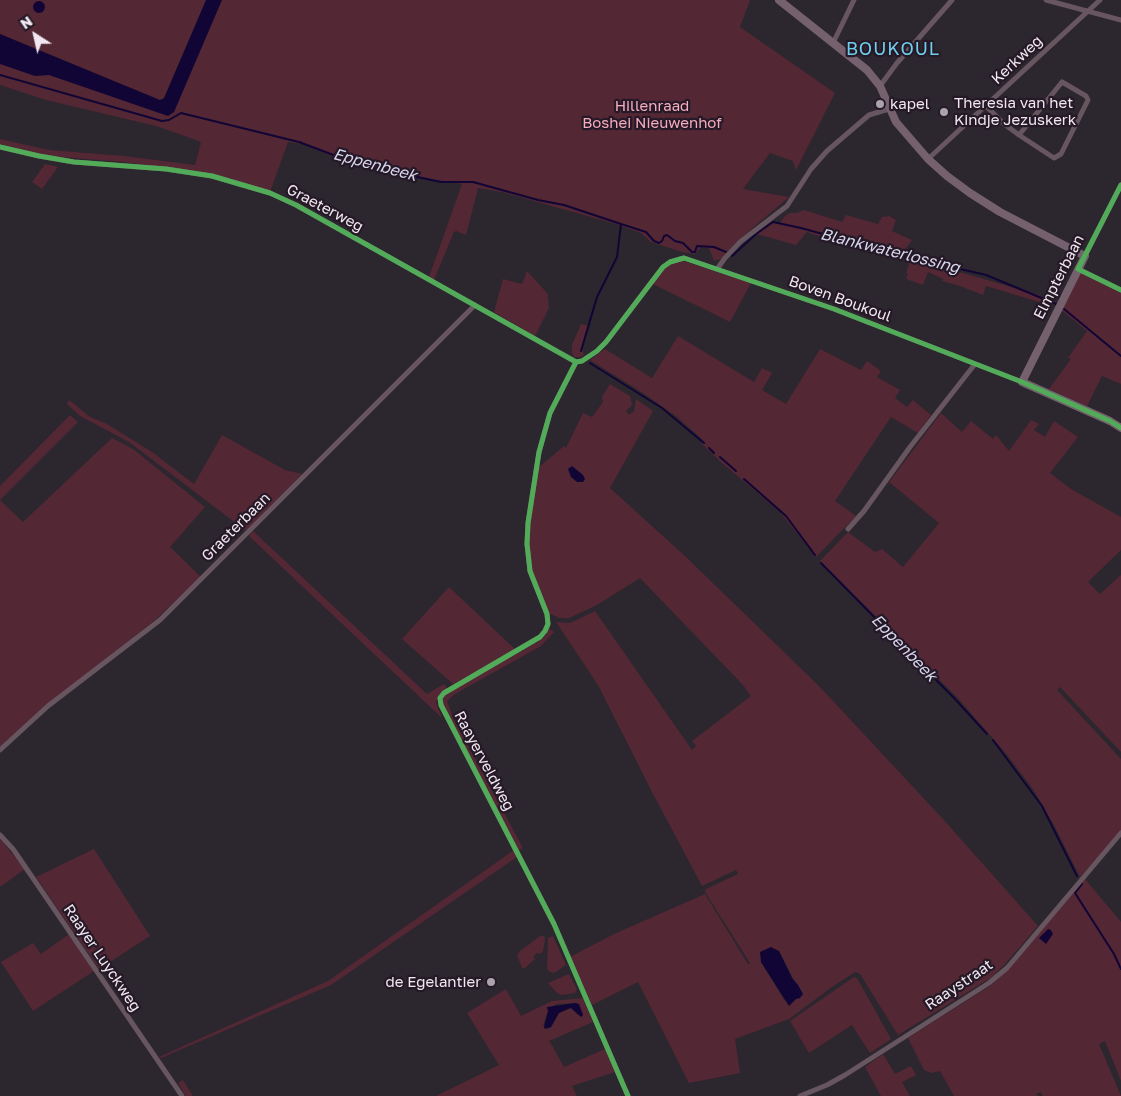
<!DOCTYPE html>
<html>
<head>
<meta charset="utf-8">
<style>
	body { margin:0 }
	#map { position:relative; width:1121px; height:1096px; overflow:hidden; background:#2c262e; font-family:"Golos Text",sans-serif }
	canvas { display:block }
	.north { position:absolute; left:10px; top:10px; width:50px; height:50px; -webkit-text-stroke:4px #261927; paint-order:stroke; rotate:325deg; font-size:14px; font-weight:700; line-height:20px; text-align:center; color:#f0e7f0 }
	.north::after { content:''; display:block; margin:auto; width:18px; height:22px; background:#f0e7f0; clip-path:polygon(50% 0,100% 100%,50% 72%,0 100%) }
</style>
</head>
<body>
<div id="map">
<canvas width="1121" height="1096"></canvas>
<div class="north">N</div>
</div>
<script>
const c = document.querySelector('canvas').getContext('2d');
c.lineJoin = 'round';
function fillPath(path, color) { c.fillStyle = color; c.fill(path, 'evenodd'); }
const shape = rows => new Path2D(rows.map(r => 'M' + r).join(''));
function stroke(path, color, width, dash) { c.strokeStyle = color; c.lineWidth = width; c.lineCap = dash ? 'butt' : 'round'; c.setLineDash(dash || []); c.stroke(path); }
function label(font, color, halo, rows, align = 'center') {
  c.font = font + ' "Golos Text",sans-serif'; c.lineWidth = 4.5; c.setLineDash([]); c.textBaseline = 'middle'; c.strokeStyle = halo; c.fillStyle = color; for (const [text, x, y, turn = 0] of rows) {
    c.save(); c.translate(x, y); c.rotate((+turn || 0) * Math.PI / 180); c.textAlign = isNaN(turn) ? turn : align; if (halo) c.strokeText(text, 0, 0); c.fillText(text, 0, 0); c.restore();
  }
}
fillPath(shape([
	[0,0,750,0,740,27,835,93,796,170,793,161,770,153,743,189,789,197,735,243,721,259,714,261,709,248,701,247,695,254,682,252,651,242,641,233,616,224,502,192,478,188,466,235,456,231,454,232,434,280,429,277,462,184,375,170,337,158,302,144,288,142,270,192,228,178,202,172,123,162,49,156,0,144,0,139,49,150,124,156,195,165,201,143,199,141,156,126,46,100,0,85],
	[45,164,58,167,42,189,32,182],
	[804,210,842,222,846,215,878,224,882,217,889,216,896,220,892,231,912,240,901,255,823,233,819,236,807,232,796,245,757,234,771,222,780,223,785,216,790,213,797,213],
	[911,258,1039,295,1048,300,1046,304,986,286,983,295,957,285,942,281,943,279,928,272,923,285,906,279,908,273,906,273],
	[683,261,751,283,730,322,653,284,664,269,670,265],
	[527,271,548,294,548,297,549,308,535,336,494,312,503,279,522,284],
	[1081,273,1121,293,1121,384,1102,376,1087,406,1049,389,1071,359,1068,358,1087,331,1060,309,1077,277],
	[581,324,589,326,582,347,584,355,581,357,574,357,572,353,572,345],
	[678,336,754,382,762,368,772,373,762,390,786,404,820,349,861,370,867,361,881,371,877,377,900,390,895,398,907,407,913,400,931,415,918,433,891,417,835,501,856,516,816,557,780,512,722,463,701,443,703,440,677,417,643,393,590,360,605,349,652,378],
	[610,384,630,396,632,405,626,411,629,415,634,411,636,399,653,411,610,488,685,556,819,686,943,819,1038,926,1005,964,992,977,898,1035,860,974,855,972,832,987,789,1019,735,1039,740,1073,689,1083,638,982,592,1005,570,957,614,934,705,894,746,961,748,964,750,963,705,892,706,889,738,874,736,870,702,886,652,792,598,685,556,622,570,623,595,611,692,750,696,746,692,741,751,696,743,685,640,578,597,605,569,618,559,618,549,613,530,566,529,527,539,467,564,446,566,448,583,413,592,417,603,402,602,397],
	[779,951,795,982,785,1001,761,962],
	[69,400,90,417,107,424,152,452,194,484,222,435,285,470,302,474,249,528,245,530,129,442,80,416,67,404],
	[941,413,962,432,971,421,993,439,996,435,1009,451,1031,420,1039,424,1034,430,1045,437,1054,421,1078,437,1050,473,1071,489,1121,517,1121,550,1088,582,1100,594,1121,575,1121,752,1060,687,1057,690,1121,759,1121,831,1080,877,1054,825,1033,789,1008,756,957,697,820,561,848,532,875,552,882,549,903,567,939,523,889,482],
	[70,415,78,422,0,500,23,522,112,438,133,449,205,507,170,547,201,577,155,620,35,715,0,746,0,486],
	[253,531,427,694,444,684,447,688,439,695,436,703,442,718,249,536],
	[449,587,516,650,453,684,402,639],
	[549,628,554,632,541,646,455,694,447,701,454,720,523,848,519,850,450,722,442,701,443,698,452,690,538,642,546,635],
	[0,839,25,869,0,887],
	[94,849,150,936,99,969,36,877],
	[514,850,517,857,331,985,161,1058,159,1057,328,981],
	[1085,879,1121,922,1121,1081,1105,1041,1099,1044,1121,1096,1043,1096,1041,1092,1036,1094,1038,1096,954,1096,940,1071,931,1073,924,1070,908,1038,990,986,1004,974],
	[69,934,94,971,33,1011,1,962,33,943,41,954],
	[540,936,544,936,545,939,543,951,540,954,537,953,533,957,535,959,525,968,522,968,517,955,520,951],
	[553,936,566,965,554,973,550,972,547,969,548,938],
	[569,974,577,989,575,993,562,995,557,993,548,983],
	[854,977,857,978,891,1039,870,1053,852,1025,809,1053,790,1021],
	[506,989,521,1016,552,1001,583,998,593,1022,549,1041,553,1047,564,1067,605,1049,615,1072,572,1086,577,1096,436,1096,499,1065,467,1013],
	[575,1003,578,1015,571,1008,568,1009,559,1013,551,1027,549,1029,543,1025,548,1011,556,1004],
	[883,1054,895,1074,911,1066,916,1075,902,1082,910,1096,881,1096,865,1067],
	[183,1080,193,1096,186,1096,178,1083]
]), '#542734');
fillPath(shape([
	[206,0,222,0,174,112,168,116,49,75,35,76,0,64,0,34,160,100,164,98],
	'33 7a6 6 0 1 1 12 0a6 6 0 1 1-12 0Z',
	[572,466,583,475,585,479,583,482,577,482,571,477,568,469],
	[1048,929,1051,930,1053,934,1046,944,1039,938],
	[771,947,779,951,792,978,798,985,803,994,800,998,796,999,789,1006,761,962,760,952],
	[575,1003,579,1004,583,1015,581,1017,571,1008,568,1009,559,1013,551,1027,545,1029,544,1027,548,1011,547,1007]
]), '#110535');
stroke(shape([
	[0,75,162,121,169,120,181,113,299,142,352,162,375,168,441,182,473,182,538,200,564,205,621,224,617,257,597,297,581,351],
	[621,224,646,232,654,241,659,243,662,241,664,236,667,235,675,241,683,243,692,252,695,252,697,246,714,247,726,252],
	[732,256,756,234,773,222,801,228,896,254,986,275,1056,304],
	[1064,309,1121,356],
	[590,363,662,408,704,443],
	[709,448,714,453],
	[720,457,736,471],
	[744,479,786,516,815,555],
	[821,563,955,699,987,734],
	[993,740,1042,806,1077,876],
	[1082,884,1075,893,1114,954,1121,969]
]), '#110535', 2);
stroke(shape([
	[1046,0,1121,20],
	[833,43,854,0],
	[1062,82,1086,96,1088,100,1061,154,1054,158,1019,135,1062,82],
	[880,86,897,63,952,0],
	[986,106,1003,123,1019,135],
	[0,147,39,156,74,162,166,169,212,176,270,193,296,205,576,362,582,361,597,351,606,342,663,267,670,262,684,258,834,309,1022,382],
	[928,159,1100,0],
	[1085,256,1121,185],
	[717,269,725,258,740,242,787,206,811,169,827,151,869,115,889,109],
	[1078,269,1121,290],
	[576,362,550,413,539,452,528,523,527,544,530,571,547,614,548,624,545,631,540,637,444,693,440,698,441,705,554,924,628,1096],
	[848,529,864,511,910,447,975,364],
	[0,750,48,706,160,620,475,305],
	[0,835,13,849,182,1096],
	[800,1096,827,1085,845,1075,989,983,1007,968,1121,833]
]), '#675660', 5);
stroke(shape([
	[779,0,867,70,880,86,896,122,928,159,947,176,970,193,1000,212,1085,256,1022,382,1110,421,1121,428]
]), '#74616d', 8);
stroke(shape([
	[0,147,39,156,74,162,166,169,212,176,270,193,296,205,576,362,582,361,597,351,606,342,663,267,670,262,684,258,834,309,1022,382,1110,421,1121,428],
	[1121,185,1078,269,1121,290],
	[576,362,550,413,539,452,528,523,527,544,530,571,547,614,548,624,545,631,540,637,444,693,440,698,441,705,554,924,628,1096]
]), '#51ab58', 5);
for (const [x, y, r, color] of [
	[880,104,5,"#aba3ac"],
	[944,112,5,"#aba3ac"],
	[491,982,5,"#aba3ac"]
]) { const dot = new Path2D(); dot.arc(x, y, r, 0, 2 * Math.PI); c.fillStyle = color; c.fill(dot); stroke(dot, '#261927', 2); }
label('15px', '#f0e7f0', '#261927', [
	["Kerkweg",1017,60,-43],
	["Graeterweg",325,208,28],
	["Elmpterbaan",1059,277,-63],
	["Boven Boukoul",840,299,20],
	["Graeterbaan",236,527,-45],
	["Raayerveldweg",484,761,62],
	["Raayer Luyckweg",102,958,56],
	["Raaystraat",959,985,-34]
]);
label('15px', '#f0e7f0', '#261927', [
	["Theresia van het",954,103],
	["Kindje Jezuskerk",954,120],
	["kapel",890,104],
	["de Egelantier",481,982,"right"]
], 'left');
label('15px', '#f6acbc', '#261927', [
	["Hillenraad",652,106],
	["Boshei Nieuwenhof",652,123]
]);
label('italic 16px', '#d6d7ed', '#261927', [
	["Eppenbeek",375,165,15],
	["Blankwaterlossing",890,251,14],
	["Eppenbeek",904,648,46]
]);
c.letterSpacing = '1px';
label('18px', '#6ecfec', '#261927', [
	["BOUKOUL",893,49]
]);
c.letterSpacing = '0px';
</script>
</body>
</html>
